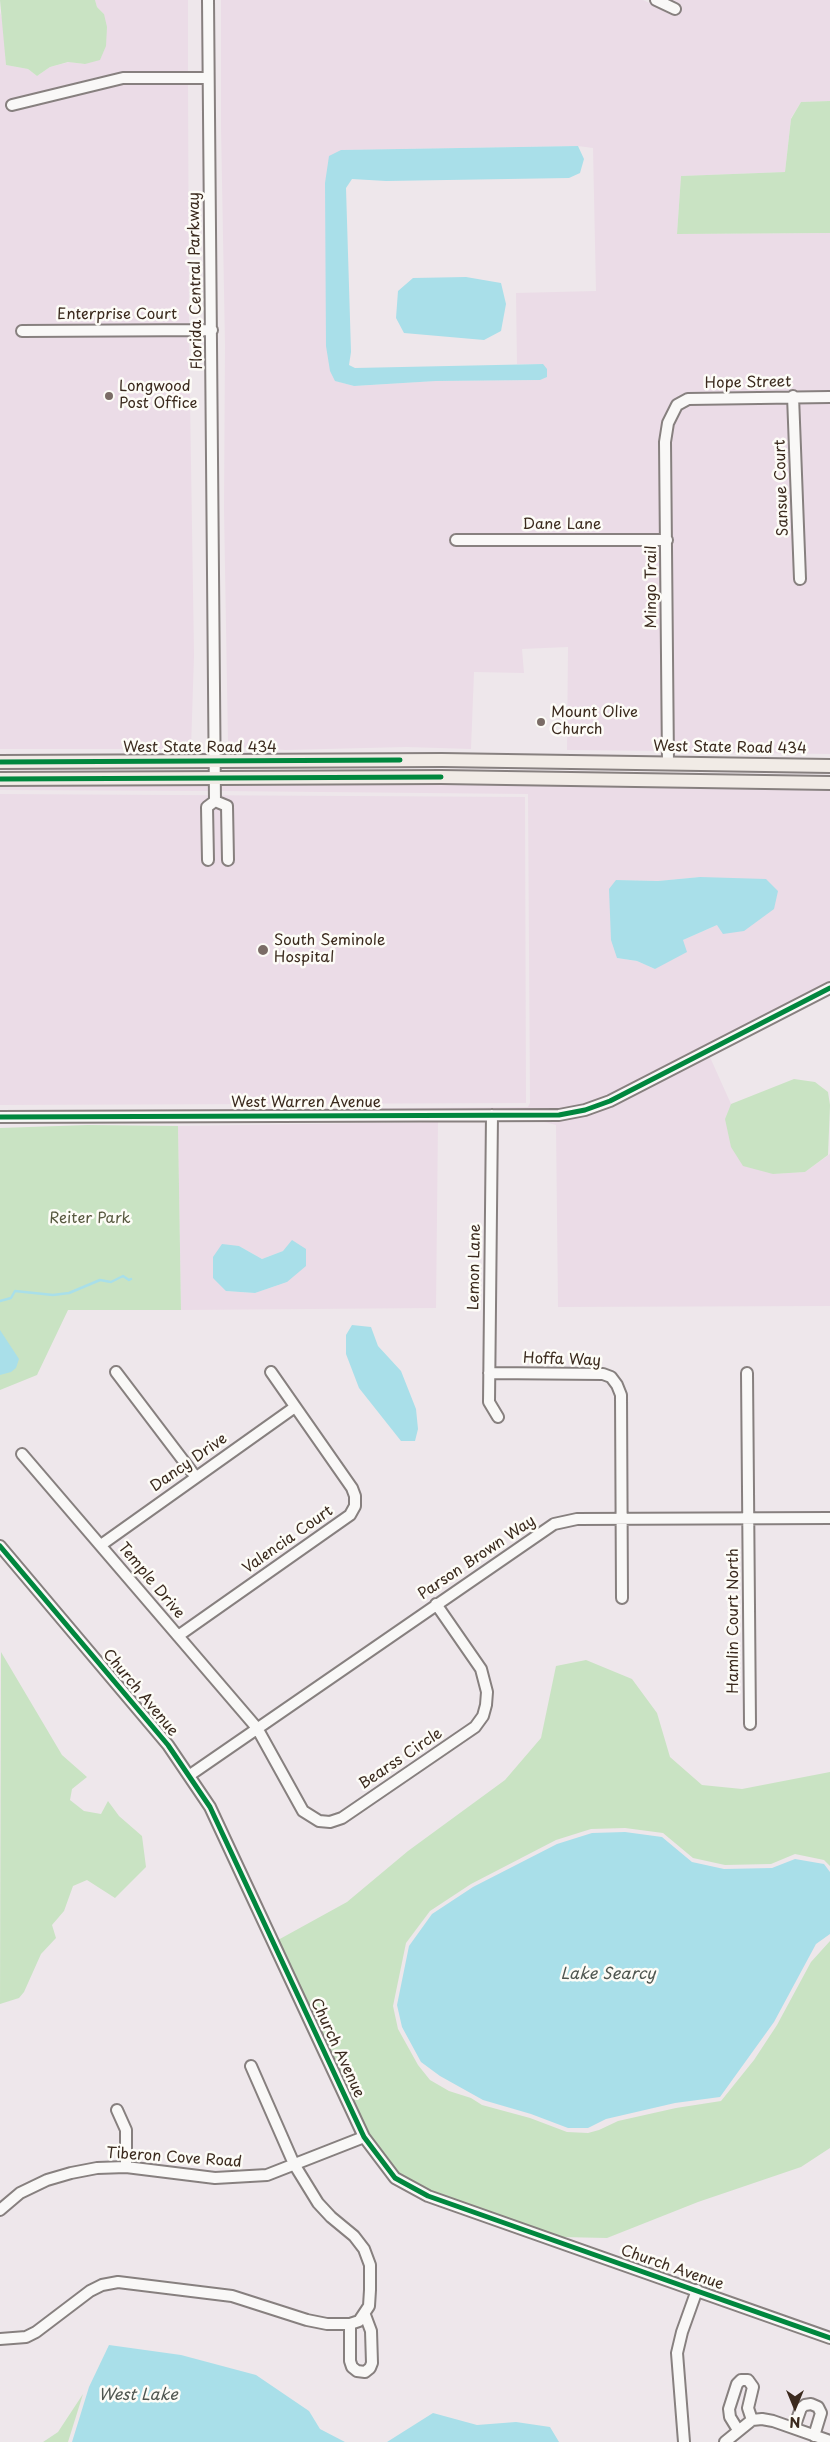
<!DOCTYPE html>
<html>
<head>
<meta charset="utf-8">
<style>
	body { margin:0 }
	#map { position:relative; width:830px; height:2442px; overflow:hidden; background:#eee7eb; font-family:"Playpen Sans",sans-serif }
	canvas { display:block }
	.north { position:absolute; left:770px; top:2382px; width:50px; height:50px; -webkit-text-stroke:4px #fdfcf7; paint-order:stroke; rotate:180deg; font-size:14px; font-weight:700; line-height:20px; text-align:center; color:#3b2a1e }
	.north::after { content:''; display:block; margin:auto; width:18px; height:22px; background:#3b2a1e; clip-path:polygon(50% 0,100% 100%,50% 72%,0 100%) }
</style>
</head>
<body>
<div id="map">
<canvas width="830" height="2442"></canvas>
<div class="north">N</div>
</div>
<script>
const c = document.querySelector('canvas').getContext('2d');
c.lineJoin = 'round';
function fillPath(path, color) { c.fillStyle = color; c.fill(path, 'evenodd'); }
const shape = rows => new Path2D(rows.map(r => 'M' + r).join(''));
function stroke(path, color, width, dash) { c.strokeStyle = color; c.lineWidth = width; c.lineCap = dash ? 'butt' : 'round'; c.setLineDash(dash || []); c.stroke(path); }
function label(font, color, halo, rows, align = 'center') {
  c.font = font + ' "Playpen Sans",sans-serif'; c.lineWidth = 5; c.setLineDash([]); c.textBaseline = 'middle'; c.strokeStyle = halo; c.fillStyle = color; for (const [text, x, y, turn = 0] of rows) {
    c.save(); c.translate(x, y); c.rotate((+turn || 0) * Math.PI / 180); c.textAlign = isNaN(turn) ? turn : align; if (halo) c.strokeText(text, 0, 0); c.fillText(text, 0, 0); c.restore();
  }
}
fillPath(shape([
	[95,0,188,0,188,73,122,73,98,77,7,101,9,111,123,84,188,83,189,325,18,326,17,336,189,335,194,655,191,749,0,749,0,12,4,24,6,65,28,69,37,76,50,67,69,62,85,64,104,14,97,7],
	[221,0,643,0,677,16,681,6,668,0,830,0,830,101,801,102,791,118,785,172,681,176,677,234,830,233,830,391,688,394,675,400,673,402,662,534,452,535,452,545,662,545,664,751,567,750,568,647,522,649,524,673,474,672,471,749,406,747,286,750,233,747,228,743,224,509,225,345,221,127],
	[578,146,593,148,596,291,516,293,517,364,543,364,540,380,436,381,354,386,336,381,341,150],
	[789,402,796,584,805,583,798,402,830,402,830,754,673,752,669,442,672,425,681,409,689,404],
	[468,784,830,790,830,982,608,1096,584,1104,558,1110,0,1111,528,1107,530,1103,528,794,220,791,220,786],
	[700,877,717,925,683,940,655,969,637,961,617,958,617,880,658,881],
	[151,785,210,786,210,791,0,790,0,787],
	[0,794,525,797,526,1103,0,1105],
	[709,1055,731,1104,725,1119,773,1174,805,1172,830,1154,830,1306,558,1307,556,1125,536,1120,608,1107],
	[438,1122,436,1308,181,1310,178,1126],
	[239,1246,262,1259,283,1251,287,1282,255,1293,226,1291]
]), '#ebdce7');
fillPath(shape([
	[0,0,95,0,97,7,104,14,107,27,106,46,100,60,85,64,68,62,50,67,37,76,28,69,6,65],
	[830,101,830,233,677,234,681,176,785,172,791,119,801,102],
	[794,1079,815,1082,828,1092,830,1105,828,1155,805,1172,773,1174,743,1166,731,1147,725,1119,731,1104],
	[88,1125,178,1126,181,1310,68,1310,37,1375,0,1390,0,1128],
	[1,1652,62,1755,87,1777,72,1789,70,1800,84,1811,101,1814,108,1801,119,1816,142,1836,146,1867,115,1898,87,1880,73,1886,64,1911,52,1925,56,1938,41,1954,24,1992,19,1998,0,2004],
	[586,1660,632,1679,657,1713,670,1757,702,1785,742,1789,830,1772,830,1866,824,1860,795,1854,771,1864,725,1865,693,1858,663,1833,625,1828,591,1829,556,1840,471,1884,430,1911,406,1943,393,2006,398,2029,418,2065,430,2080,449,2091,471,2098,482,2105,530,2118,567,2132,588,2133,599,2130,618,2121,676,2108,721,2101,754,2060,777,2025,811,1962,830,1941,830,2148,801,2167,698,2202,607,2238,561,2237,430,2191,398,2174,368,2135,278,1940,347,1902,408,1851,505,1780,541,1738,556,1666],
	[83,2394,68,2442,43,2442,58,2432]
]), '#c9e3c3');
fillPath(shape([
	[578,146,584,159,580,173,569,178,386,181,352,179,346,188,351,352,349,365,355,368,543,364,547,369,547,377,540,380,436,381,354,386,335,381,330,371,326,346,325,183,329,156,341,150],
	[466,277,501,283,506,304,501,331,484,340,404,333,396,318,398,291,413,278],
	[700,877,766,879,778,891,774,909,744,931,723,934,717,925,683,940,687,952,655,969,637,961,617,958,611,940,609,889,616,880,658,881],
	[292,1240,306,1249,306,1266,287,1282,255,1293,226,1291,213,1278,213,1257,222,1244,239,1246,262,1259,283,1251],
	[352,1325,371,1327,378,1346,401,1371,416,1409,418,1429,415,1441,401,1441,359,1388,346,1354,346,1335],
	[0,1330,19,1359,16,1368,11,1372,0,1375],
	[625,1832,662,1837,692,1862,724,1869,772,1868,795,1859,824,1864,830,1872,830,1934,816,1944,774,2022,720,2097,675,2103,606,2119,588,2128,568,2128,531,2114,483,2100,440,2076,421,2062,402,2027,397,2005,409,1946,432,1914,473,1887,557,1844,592,1833],
	[109,2345,181,2355,256,2375,309,2411,320,2429,345,2442,72,2442,89,2387],
	[433,2413,477,2425,516,2422,550,2427,559,2442,387,2442]
]), '#a9dfe9');
stroke(shape([
	[0,1301,11,1298,15,1291,53,1295,69,1293,100,1280,111,1282,123,1276,129,1280,131,1279]
]), '#a9dfe9', 2.5);
const minor = shape([
	[208,0,215,801],
	[656,0,675,9],
	[12,105,123,78,208,78],
	[22,331,212,330],
	[793,396,800,579],
	[456,540,667,540],
	[668,763,665,442,668,423,677,405,688,399,830,397],
	[215,801,227,806,228,860],
	[208,860,207,807,215,801],
	[492,1115,489,1402,498,1417],
	[0,1117,559,1115,585,1110,610,1101,830,988],
	[116,1372,195,1476],
	[489,1373,603,1374,611,1377,617,1385,621,1395,622,1598],
	[747,1373,750,1724],
	[22,1454,257,1728,303,1811,319,1821,330,1822,342,1818,475,1727,483,1716,486,1705,487,1692,481,1669,436,1604],
	[101,1545,295,1407],
	[0,1546,168,1745,210,1807,364,2137,395,2178,428,2196,830,2338],
	[178,1636,350,1515,355,1506,355,1496,352,1488,271,1372],
	[190,1775,554,1524,577,1519,830,1518],
	[117,2110,126,2130,126,2167],
	[0,2210,20,2193,47,2180,71,2173,97,2168,126,2167,215,2178,267,2175,364,2137],
	[350,2324,350,2361,352,2367,357,2371,365,2372,370,2368,372,2363,371,2331,365,2315],
	[0,2339,26,2337,36,2332,90,2291,102,2285,118,2282,232,2296,307,2320,327,2324,350,2324,359,2321,369,2306,370,2290,370,2265,364,2249,354,2236,331,2217,318,2203,294,2164,251,2066],
	[794,2428,801,2408,805,2405,811,2404,818,2407,821,2413,814,2436],
	[738,2430,730,2417,729,2409,737,2384,741,2380,748,2380,753,2387,748,2408,752,2420],
	[684,2442,677,2353,682,2332,697,2290],
	[725,2442,752,2420,762,2419,773,2421,830,2441]
]);
const major = shape([
	[0,762,442,760,830,766],
	[0,779,441,777,830,783]
]);
stroke(minor, '#87807f', 14);
stroke(major, '#87807f', 16);
stroke(minor, '#f9f8f7', 10);
stroke(major, '#f1ebe6', 12);
stroke(shape([
	[0,762,400,760],
	[0,779,441,777],
	[0,1117,559,1115,585,1110,610,1101,830,988],
	[0,1546,168,1745,210,1807,364,2137,395,2178,428,2196,830,2338]
]), '#00873e', 5);
for (const [x, y, r, color] of [
	[109,396,5,"#7a6c66"],
	[541,722,5,"#7a6c66"],
	[263,950,6,"#7a6c66"]
]) { const dot = new Path2D(); dot.arc(x, y, r, 0, 2 * Math.PI); c.fillStyle = color; c.fill(dot); stroke(dot, '#fdfcf7', 2); }
label('15px', '#3b2a1e', '#fdfcf7', [
	["Florida Central Parkway",196,281,-91],
	["Enterprise Court",117,315],
	["Hope Street",748,383,-1],
	["Sansue Court",782,488,-92],
	["Dane Lane",562,525],
	["Mingo Trail",652,587,-90],
	["West State Road 434",200,748],
	["West State Road 434",730,748,1],
	["West Warren Avenue",306,1103],
	["Lemon Lane",475,1267,-89],
	["Hoffa Way",562,1360,2],
	["Dancy Drive",189,1463,-35],
	["Valencia Court",288,1540,-35],
	["Parson Brown Way",477,1558,-34],
	["Temple Drive",151,1581,50],
	["Hamlin Court North",734,1621,-90],
	["Church Avenue",140,1693,50],
	["Bearss Circle",401,1759,-34],
	["Church Avenue",337,2048,65],
	["Tiberon Cove Road",174,2158,4],
	["Church Avenue",672,2268,19]
]);
label('15px', '#3b2a1e', '#fdfcf7', [
	["Longwood",119,387],
	["Post Office",119,404],
	["Mount Olive",551,713],
	["Church",551,730],
	["South Seminole",274,941],
	["Hospital",274,958]
], 'left');
label('15px', '#57583f', '#fdfcf7', [
	["Reiter Park",90,1219]
]);
label('italic 16px', '#4f5650', '#fdfcf7', [
	["Lake Searcy",608,1975],
	["West Lake",138,2396]
]);
</script>
</body>
</html>
